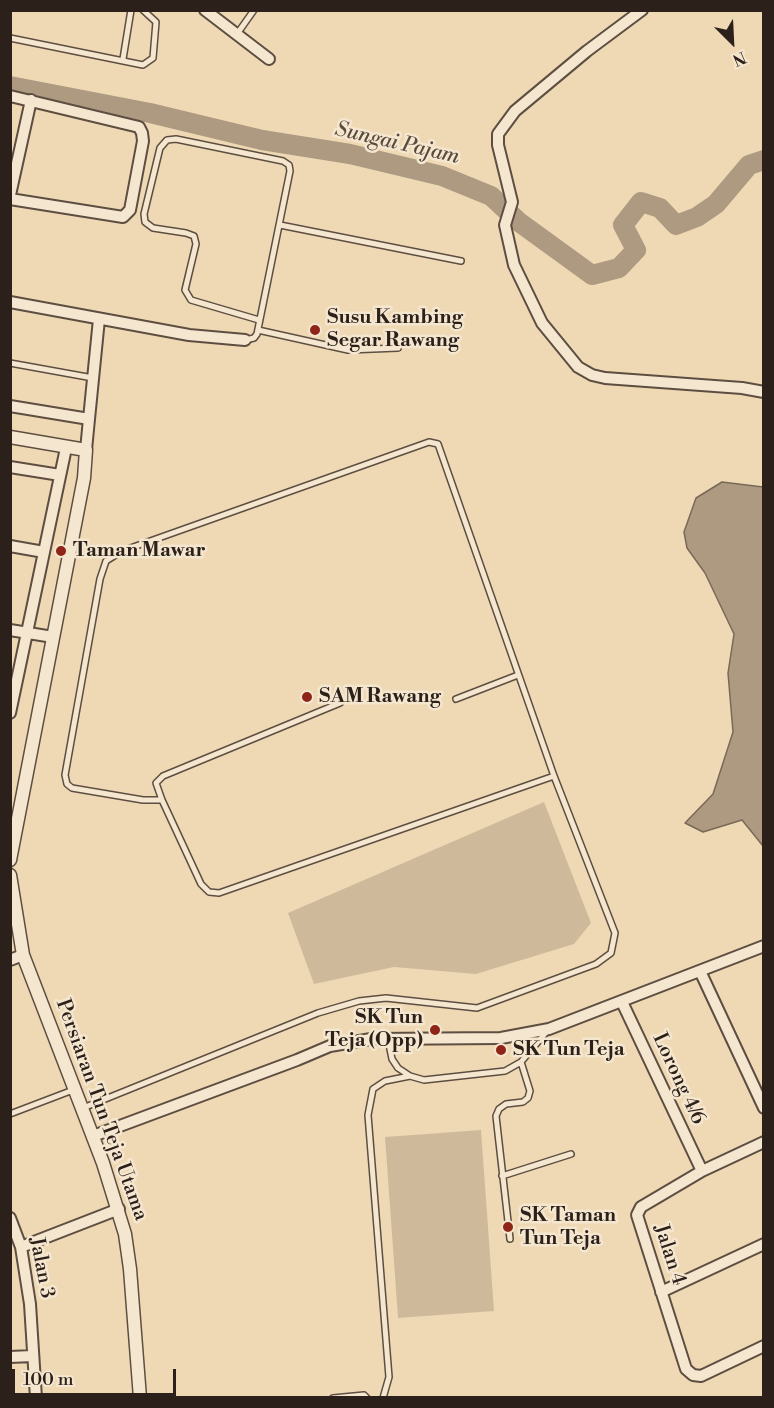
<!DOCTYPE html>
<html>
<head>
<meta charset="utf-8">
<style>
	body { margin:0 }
	#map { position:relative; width:774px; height:1408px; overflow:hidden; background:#efd9b5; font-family:"Libre Bodoni",serif }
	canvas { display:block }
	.frame { position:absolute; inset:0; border:12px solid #2c201a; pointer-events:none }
	.north { position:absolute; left:702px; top:12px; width:60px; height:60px; -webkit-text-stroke:4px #f5e6cf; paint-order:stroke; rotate:156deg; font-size:16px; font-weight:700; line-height:24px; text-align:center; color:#2c201a }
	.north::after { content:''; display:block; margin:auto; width:21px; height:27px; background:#2c201a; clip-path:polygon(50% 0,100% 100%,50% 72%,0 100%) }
	.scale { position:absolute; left:12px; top:1369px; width:164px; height:27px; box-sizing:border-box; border:3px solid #2c201a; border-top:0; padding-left:8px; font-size:18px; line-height:21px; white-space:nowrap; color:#2c201a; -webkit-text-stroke:4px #f5e6cf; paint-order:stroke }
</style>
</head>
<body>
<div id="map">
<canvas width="774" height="1408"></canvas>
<div class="frame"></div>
<div class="north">N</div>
<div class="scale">100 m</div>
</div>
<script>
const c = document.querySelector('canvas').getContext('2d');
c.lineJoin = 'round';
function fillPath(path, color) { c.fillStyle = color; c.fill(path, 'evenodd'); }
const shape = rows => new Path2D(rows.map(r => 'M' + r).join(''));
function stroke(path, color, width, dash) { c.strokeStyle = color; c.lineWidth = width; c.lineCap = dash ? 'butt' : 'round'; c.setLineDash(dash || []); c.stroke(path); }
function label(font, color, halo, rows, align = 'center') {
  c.font = font + ' "Libre Bodoni",serif'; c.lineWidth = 5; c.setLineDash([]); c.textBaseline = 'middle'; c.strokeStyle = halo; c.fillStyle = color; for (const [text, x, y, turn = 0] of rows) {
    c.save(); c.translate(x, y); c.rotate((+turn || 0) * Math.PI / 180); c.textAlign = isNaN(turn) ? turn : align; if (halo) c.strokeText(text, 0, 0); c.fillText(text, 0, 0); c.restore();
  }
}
fillPath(shape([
	[544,802,591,923,574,944,476,974,394,967,314,984,288,913],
	[481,1130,494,1311,398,1318,385,1137]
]), '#ceba9b');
const water = shape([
	[722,482,763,487,763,846,742,820,703,832,685,823,713,794,733,732,728,673,734,634,705,573,687,548,684,532,696,498,722,482]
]);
fillPath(water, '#ad9a80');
stroke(water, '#796957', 1.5);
stroke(shape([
	[10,86,150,113,262,140,350,154,442,176,491,196,519,222,592,275,619,268,636,250,623,225,641,202,660,208,676,225,697,217,716,204,749,165,764,160]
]), '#ad9a80', 20);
const service = shape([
	[237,34,254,10],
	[10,38,143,65,153,58,156,22,143,10],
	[123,59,131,10],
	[280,225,461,261],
	[258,330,348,350,398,348],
	[245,340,254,338,257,334,290,171,289,165,283,161,176,139,167,140,160,148,144,214,145,222,153,228,186,233,194,236,196,244,185,290,191,300,259,320],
	[10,363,93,378],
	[456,699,518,675],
	[162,800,156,783,163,776,340,703],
	[388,1039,392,1059,398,1068,410,1076,424,1080,505,1071,521,1062,548,1030],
	[83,1108,318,1013,359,1001,386,998,477,1008,596,964,611,953,615,933,554,776,438,444,429,442,122,551,106,561,100,579,65,775,67,784,72,788,143,800,162,800,201,884,209,892,219,893,554,776],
	[10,1114,73,1090],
	[502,1176,571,1154],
	[510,1239,496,1116,499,1109,506,1104,523,1102,528,1098,530,1091,521,1062],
	[333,1398,364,1395,367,1398],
	[383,1398,389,1377,368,1115,373,1089,385,1081,410,1076]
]);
const minor = shape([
	[205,10,269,59],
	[642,10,587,51,515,111,498,134,498,145,512,202,505,225,514,265,542,323,578,367,592,375,605,378,742,388,764,392],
	[10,96,139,127,142,133,143,141,130,210,123,217,10,199],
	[10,195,31,100],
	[10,302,189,335,245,340],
	[10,406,89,419,86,450],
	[89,419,99,319],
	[10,467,60,475],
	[10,546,44,552],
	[10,630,53,637],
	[10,713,66,448],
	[10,960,23,955],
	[700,971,764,1108],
	[622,1002,702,1171],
	[93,1136,297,1060,330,1046,371,1039,501,1038,549,1029,764,946],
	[764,1142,702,1171,641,1207,637,1215,686,1369,693,1375,701,1376,764,1346],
	[10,1218,21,1247,30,1304,36,1398],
	[21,1247,119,1209],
	[661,1292,764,1244],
	[10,1357,32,1356]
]);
const tertiary = shape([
	[10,437,86,450,84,478,10,860],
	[10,875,23,955,103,1163,125,1234,130,1269,140,1398]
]);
stroke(service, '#5d4e41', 8);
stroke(minor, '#5d4e41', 14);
stroke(tertiary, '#5d4e41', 15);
stroke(service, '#f5e6cf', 5);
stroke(minor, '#f5e6cf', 10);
stroke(tertiary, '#f5e6cf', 12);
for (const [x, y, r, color] of [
	[315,330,6,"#8f2418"],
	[61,551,6,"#8f2418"],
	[307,697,6,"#8f2418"],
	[435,1030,6,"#8f2418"],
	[501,1050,6,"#8f2418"],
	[508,1227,6,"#8f2418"]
]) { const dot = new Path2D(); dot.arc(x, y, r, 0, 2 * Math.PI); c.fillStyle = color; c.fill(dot); stroke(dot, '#f5e6cf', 2); }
label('bold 20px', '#2c201a', '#f5e6cf', [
	["Susu Kambing",327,318],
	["Segar Rawang",327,341],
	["Taman Mawar",73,551],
	["SAM Rawang",319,697],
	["SK Tun",423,1018,"right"],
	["Teja (Opp)",423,1041,"right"],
	["SK Tun Teja",513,1050],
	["SK Taman",520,1216],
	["Tun Teja",520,1239]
], 'left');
label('20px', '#2c201a', '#f5e6cf', [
	["Lorong 4/6",678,1079,65],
	["Persiaran Tun Teja Utama",101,1110,70],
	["Jalan 4",669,1255,72],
	["Jalan 3",41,1268,79]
]);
label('italic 21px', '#594b3e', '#f5e6cf', [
	["Sungai Pajam",397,144,13]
]);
</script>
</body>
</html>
